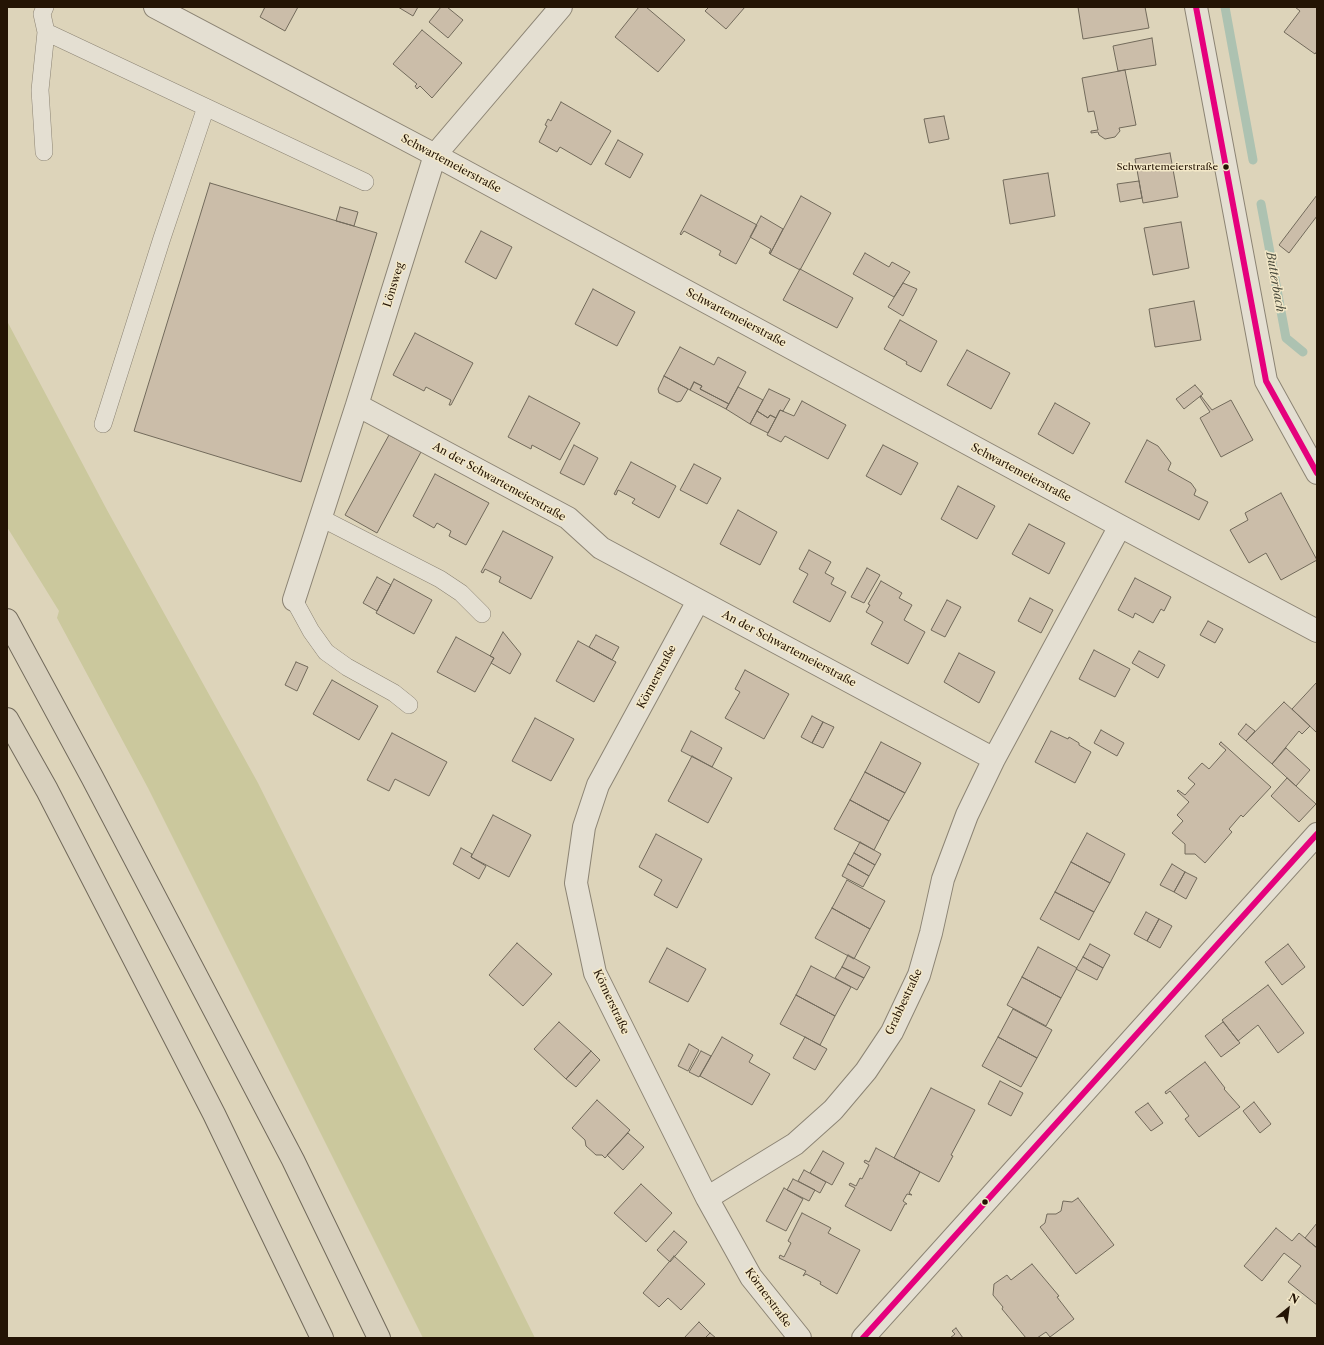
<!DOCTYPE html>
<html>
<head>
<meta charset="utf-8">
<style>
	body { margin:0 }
	#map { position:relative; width:1324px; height:1345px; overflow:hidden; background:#ddd4ba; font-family:"Libre Caslon Text",serif }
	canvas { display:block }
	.frame { position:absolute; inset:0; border:8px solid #241404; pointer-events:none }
	.north { position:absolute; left:1268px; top:1289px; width:40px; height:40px; -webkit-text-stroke:3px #f3e8c8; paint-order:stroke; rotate:29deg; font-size:11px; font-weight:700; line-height:16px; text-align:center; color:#241404 }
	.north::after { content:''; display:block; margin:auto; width:14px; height:18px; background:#241404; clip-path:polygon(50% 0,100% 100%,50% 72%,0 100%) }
</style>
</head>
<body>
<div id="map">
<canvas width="1324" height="1345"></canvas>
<div class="frame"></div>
<div class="north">N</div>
</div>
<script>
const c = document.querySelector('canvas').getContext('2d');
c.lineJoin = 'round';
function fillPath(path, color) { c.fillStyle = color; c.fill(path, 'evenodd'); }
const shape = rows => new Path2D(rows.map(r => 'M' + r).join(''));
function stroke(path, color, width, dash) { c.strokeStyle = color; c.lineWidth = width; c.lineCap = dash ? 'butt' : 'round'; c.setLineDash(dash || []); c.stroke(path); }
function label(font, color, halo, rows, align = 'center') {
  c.font = font + ' "Libre Caslon Text",serif'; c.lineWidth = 3; c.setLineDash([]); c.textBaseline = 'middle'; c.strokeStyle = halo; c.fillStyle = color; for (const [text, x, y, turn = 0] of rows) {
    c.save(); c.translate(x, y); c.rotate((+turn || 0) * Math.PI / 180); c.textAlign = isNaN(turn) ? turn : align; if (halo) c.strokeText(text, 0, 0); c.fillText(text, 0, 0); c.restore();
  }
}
fillPath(shape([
	[7,321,107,510,258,783,535,1338,423,1338,148,788,57,618,59,611,7,527]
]), '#cbc89d');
stroke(shape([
	[1225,7,1253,160],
	[1261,204,1286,338,1303,352]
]), '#adc2b1', 9);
const building = shape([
	[265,7,298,7,285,31,260,17,265,7],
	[398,7,418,7,413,16,398,7],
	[441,7,447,7,463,20,448,38,429,22,441,7],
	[639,7,646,7,685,40,658,72,615,37,639,7],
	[709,7,745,7,726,29,705,11,709,7],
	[1078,7,1145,7,1149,28,1083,39,1078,7],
	[1295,7,1317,7,1317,51,1315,54,1284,32,1300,11,1295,7],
	[422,30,462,63,432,98,420,86,417,89,415,86,417,84,393,64,422,30],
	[1152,38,1156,65,1118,71,1113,46,1152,38],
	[1125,70,1136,125,1119,128,1120,131,1115,137,1105,139,1099,135,1098,132,1091,133,1091,131,1098,130,1094,111,1088,112,1082,78,1125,70],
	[561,102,611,131,591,165,560,147,557,152,539,142,547,126,545,125,548,119,551,121,561,102],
	[944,116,949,139,929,143,924,119,944,116],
	[618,140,643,154,630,178,605,164,618,140],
	[1170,153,1178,197,1143,203,1135,159,1170,153],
	[1048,173,1055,216,1010,224,1003,180,1048,173],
	[1139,181,1142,198,1120,202,1117,184,1139,181],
	[210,183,377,233,301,482,134,431,210,183],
	[701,195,757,225,736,264,719,255,721,251,684,231,681,235,680,234,701,195],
	[1317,195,1317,216,1289,253,1279,245,1317,195],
	[801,196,831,213,800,270,770,254,801,196],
	[340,207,358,212,354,226,336,221,340,207],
	[761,216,783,229,770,254,769,253,771,249,750,237,761,216],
	[1181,222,1189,268,1153,275,1144,228,1181,222],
	[481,231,512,247,496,279,465,262,481,231],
	[865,253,889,267,892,262,910,272,894,297,853,274,865,253],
	[800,269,853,298,837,328,783,300,800,269],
	[903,283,917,289,903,316,888,307,903,283],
	[593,289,635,312,617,346,575,324,593,289],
	[1194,301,1201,340,1155,347,1149,309,1194,301],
	[900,320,937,341,921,372,906,364,907,362,884,349,900,320],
	[415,333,473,363,451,405,449,405,451,400,426,387,424,391,393,375,415,333],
	[680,347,714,365,718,357,746,372,729,404,700,389,702,386,694,382,690,390,664,376,680,347],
	[967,350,1010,373,991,409,947,385,967,350],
	[664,376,688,389,681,401,677,402,659,393,658,389,664,376],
	[694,382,702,386,700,389,729,404,726,409,690,390,694,382],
	[1195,385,1203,394,1184,409,1176,399,1195,385],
	[738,387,763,400,750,424,726,409,738,387],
	[769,389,790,399,783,411,780,410,776,418,770,415,768,418,757,411,769,389],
	[529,396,580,423,560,460,532,445,531,449,508,437,529,396],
	[1201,396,1212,410,1231,400,1253,440,1221,457,1200,418,1210,412,1200,397,1201,396],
	[802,401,846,425,828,459,785,436,781,442,767,435,780,410,794,416,802,401],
	[1055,403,1090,423,1073,454,1038,434,1055,403],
	[757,411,768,418,770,415,776,418,768,433,750,424,757,411],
	[389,435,421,452,377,533,345,515,389,435],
	[1147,440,1158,446,1171,463,1168,470,1191,483,1196,490,1194,495,1208,502,1199,520,1125,482,1147,440],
	[574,445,598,458,584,485,560,473,574,445],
	[883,445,918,463,901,495,866,476,883,445],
	[631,462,676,486,659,518,632,503,635,499,618,490,616,495,614,494,631,462],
	[694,464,721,478,707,504,680,490,694,464],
	[435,474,489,503,466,545,449,536,451,531,437,523,434,528,413,516,435,474],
	[958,486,995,506,977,539,941,519,958,486],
	[1281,493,1317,560,1281,580,1266,553,1249,563,1230,530,1248,520,1245,513,1281,493],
	[738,510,777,532,760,565,720,544,738,510],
	[1029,524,1065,543,1049,574,1012,554,1029,524],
	[503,531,553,557,531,599,499,582,501,577,485,569,483,573,481,572,503,531],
	[809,550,831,562,825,573,834,578,831,584,846,592,830,622,793,602,808,574,799,569,809,550],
	[867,568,880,575,864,603,851,597,867,568],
	[377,577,391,585,377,611,363,603,377,577],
	[1135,578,1171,597,1164,611,1161,609,1153,623,1135,613,1133,618,1118,610,1135,578],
	[394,579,432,600,414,634,376,613,394,579],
	[881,581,902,593,899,598,912,605,904,620,925,632,908,664,871,644,883,622,866,612,870,605,868,604,881,581],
	[1030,598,1053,610,1041,633,1018,621,1030,598],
	[947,600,961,607,945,637,931,630,947,600],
	[1208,621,1223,629,1215,643,1200,635,1208,621],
	[503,632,521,654,510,674,491,663,494,658,490,656,503,632],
	[596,635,619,647,612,660,589,647,596,635],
	[456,637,494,658,475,692,437,672,456,637],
	[578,641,616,662,594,702,556,681,578,641],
	[1094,650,1130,669,1115,697,1079,679,1094,650],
	[1139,651,1165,665,1158,678,1132,663,1139,651],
	[959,653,995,672,979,703,944,682,959,653],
	[296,662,308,667,297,691,285,685,296,662],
	[745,670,789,694,764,739,725,718,740,692,735,689,745,670],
	[332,680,378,706,359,740,313,714,332,680],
	[1317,682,1317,733,1292,709,1317,682],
	[1284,702,1310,726,1302,734,1299,731,1272,764,1246,741,1284,702],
	[812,716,823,722,812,743,801,737,812,716],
	[535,718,574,739,551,781,512,761,535,718],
	[823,722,834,727,823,748,812,743,823,722],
	[1246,724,1255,731,1246,741,1238,734,1246,724],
	[1101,730,1124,743,1117,756,1094,743,1101,730],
	[691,731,722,748,712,767,681,751,691,731],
	[1051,731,1068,739,1069,737,1079,743,1079,745,1091,752,1075,783,1035,762,1051,731],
	[392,733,447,762,429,796,395,779,389,791,367,780,392,733],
	[881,742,921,763,905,793,865,772,881,742],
	[1221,742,1271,787,1243,817,1241,815,1229,829,1232,832,1205,863,1195,854,1185,854,1185,844,1172,833,1183,821,1177,815,1189,802,1177,791,1178,790,1185,795,1195,784,1188,778,1202,763,1209,769,1226,750,1219,744,1221,742],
	[1286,748,1310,770,1296,786,1272,764,1286,748],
	[692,756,732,778,708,823,668,801,692,756],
	[865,772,905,793,889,821,850,800,865,772],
	[1287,778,1316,804,1299,822,1271,796,1287,778],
	[850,800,889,821,874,850,834,829,850,800],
	[493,815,531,835,509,877,471,857,493,815],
	[1087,833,1125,854,1110,883,1071,862,1087,833],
	[656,834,702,859,677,908,654,895,662,880,639,867,656,834],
	[860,842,881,854,875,865,854,853,860,842],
	[461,848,472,854,471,857,486,866,479,879,453,864,461,848],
	[854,853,875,865,869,876,848,864,854,853],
	[1071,862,1110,883,1094,912,1055,892,1071,862],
	[848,864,869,876,863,887,842,876,848,864],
	[1172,864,1185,872,1174,892,1160,885,1172,864],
	[1185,872,1197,878,1186,899,1174,892,1185,872],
	[847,880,885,901,870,929,832,908,847,880],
	[1055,892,1094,912,1079,940,1040,919,1055,892],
	[832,908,870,929,854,959,815,938,832,908],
	[1146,912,1159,919,1147,941,1134,934,1146,912],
	[1159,919,1172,926,1160,948,1147,941,1159,919],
	[517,943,552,974,523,1006,489,975,517,943],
	[1090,944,1110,955,1103,968,1083,957,1090,944],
	[1288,944,1305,967,1282,985,1265,962,1288,944],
	[1038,947,1077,968,1061,998,1022,977,1038,947],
	[667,948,706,969,688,1002,649,982,667,948],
	[848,955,870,967,864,978,842,967,848,955],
	[1083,957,1103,968,1097,980,1076,969,1083,957],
	[811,966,851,987,835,1016,796,995,811,966],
	[842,967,864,978,857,990,835,978,842,967],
	[1022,977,1061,998,1046,1026,1007,1005,1022,977],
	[1268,985,1304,1033,1278,1053,1258,1025,1238,1041,1222,1020,1268,985],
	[796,995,835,1016,820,1045,780,1024,796,995],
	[1013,1009,1052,1030,1037,1058,998,1037,1013,1009],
	[559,1022,591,1051,566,1079,534,1049,559,1022],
	[1223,1022,1240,1043,1221,1057,1205,1036,1223,1022],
	[722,1037,753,1055,749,1062,770,1074,752,1105,700,1076,722,1037],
	[805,1037,827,1049,815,1070,793,1058,805,1037],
	[998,1037,1037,1058,1021,1087,982,1066,998,1037],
	[689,1044,699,1050,688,1071,678,1066,689,1044],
	[591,1051,600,1060,576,1087,566,1079,591,1051],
	[701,1051,711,1056,699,1077,689,1072,701,1051],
	[1205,1062,1225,1088,1224,1089,1240,1107,1199,1137,1185,1119,1189,1116,1170,1091,1166,1094,1165,1092,1205,1062],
	[1000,1081,1023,1093,1011,1116,988,1104,1000,1081],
	[931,1088,975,1110,951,1155,953,1156,939,1182,894,1158,931,1088],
	[597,1100,630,1130,605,1158,602,1155,596,1155,586,1146,585,1140,572,1128,597,1100],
	[1254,1102,1271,1124,1260,1133,1243,1111,1254,1102],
	[1148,1103,1163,1123,1151,1131,1135,1112,1148,1103],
	[628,1133,644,1147,623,1170,607,1155,628,1133],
	[876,1148,920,1172,909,1193,912,1195,907,1194,903,1201,907,1204,905,1204,891,1231,845,1206,855,1188,849,1185,850,1183,856,1186,860,1178,862,1179,869,1165,864,1162,865,1160,869,1162,876,1148],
	[823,1151,844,1163,832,1185,810,1173,823,1151],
	[804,1170,826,1182,820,1193,798,1181,804,1170],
	[793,1179,815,1190,809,1201,787,1190,793,1179],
	[641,1184,672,1213,646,1242,614,1213,641,1184],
	[784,1188,803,1199,786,1231,766,1221,784,1188],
	[1078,1198,1114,1245,1076,1274,1040,1227,1045,1223,1047,1214,1056,1214,1061,1211,1063,1201,1072,1202,1078,1198],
	[802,1213,831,1228,828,1233,860,1250,837,1294,820,1284,821,1282,806,1274,803,1276,806,1271,779,1258,780,1255,784,1257,791,1243,788,1241,802,1213],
	[1317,1223,1317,1248,1305,1238,1317,1223],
	[1276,1228,1292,1241,1299,1233,1317,1248,1317,1305,1288,1282,1301,1266,1284,1253,1262,1281,1244,1266,1276,1228],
	[674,1231,687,1242,670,1262,657,1250,674,1231],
	[674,1256,705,1284,681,1310,668,1298,659,1307,643,1293,674,1256],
	[1032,1264,1059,1296,1057,1297,1074,1319,1050,1337,1046,1332,1037,1338,1026,1338,1002,1309,1003,1307,993,1295,994,1284,1007,1275,1011,1280,1032,1264],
	[699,1322,710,1333,705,1338,684,1338,699,1322],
	[956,1328,963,1338,950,1338,955,1334,952,1331,956,1328],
	[710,1333,716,1338,705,1338,710,1333]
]);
fillPath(building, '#cbbda9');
stroke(building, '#726a5b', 1);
const lane = shape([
	[45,7,42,14,46,32,365,182],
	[44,152,40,90,46,32],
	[103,424,162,238,206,107],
	[321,518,440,579,461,593,482,614],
	[294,600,311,631,326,652,347,667,394,693,409,705]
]);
const street = shape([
	[155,7,435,155,1120,526,1317,631],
	[1196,7,1266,381,1317,473],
	[357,405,568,518,601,548,994,759,1120,526],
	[294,600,357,405,435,155,561,7],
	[698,601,598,785,584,827,576,883,595,973,707,1198,751,1277,800,1338],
	[707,1198,795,1144,833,1110,866,1071,892,1032,919,975,931,933,943,879,967,815,994,759],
	[863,1338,1317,834]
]);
const highway = shape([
	[7,620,92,777,293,1160,379,1338],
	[7,719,47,790,214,1114,322,1338]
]);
stroke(lane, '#8c8474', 18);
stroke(street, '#8c8474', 24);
stroke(highway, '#726a5b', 24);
stroke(lane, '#e4dfd2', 17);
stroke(street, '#e4dfd2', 22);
stroke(highway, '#d8d0bd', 22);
stroke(shape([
	[1196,7,1266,381,1317,473],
	[863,1338,1317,834]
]), '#e5007d', 6);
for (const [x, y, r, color] of [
	[1226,167,3.5,"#241404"],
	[985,1202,3.5,"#241404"]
]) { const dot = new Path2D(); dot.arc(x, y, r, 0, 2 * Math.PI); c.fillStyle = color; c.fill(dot); stroke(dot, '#f3e8c8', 1.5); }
label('10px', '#241404', '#f3e8c8', [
	["Schwartemeierstraße",1218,167]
], 'right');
label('11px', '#241404', '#f3e8c8', [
	["Schwartemeierstraße",451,164,28],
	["Lönsweg",394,285,-73],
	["Schwartemeierstraße",736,318,28],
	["Schwartemeierstraße",1021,473,28],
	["An der Schwartemeierstraße",499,482,29],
	["An der Schwartemeierstraße",789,649,28],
	["Körnerstraße",657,677,-62],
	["Körnerstraße",611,1002,65],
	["Grabbestraße",904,1002,-65],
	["Körnerstraße",768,1298,54]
]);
label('italic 12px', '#4d4e3f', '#f3e8c8', [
	["Butterbach",1275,282,80]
]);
</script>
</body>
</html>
